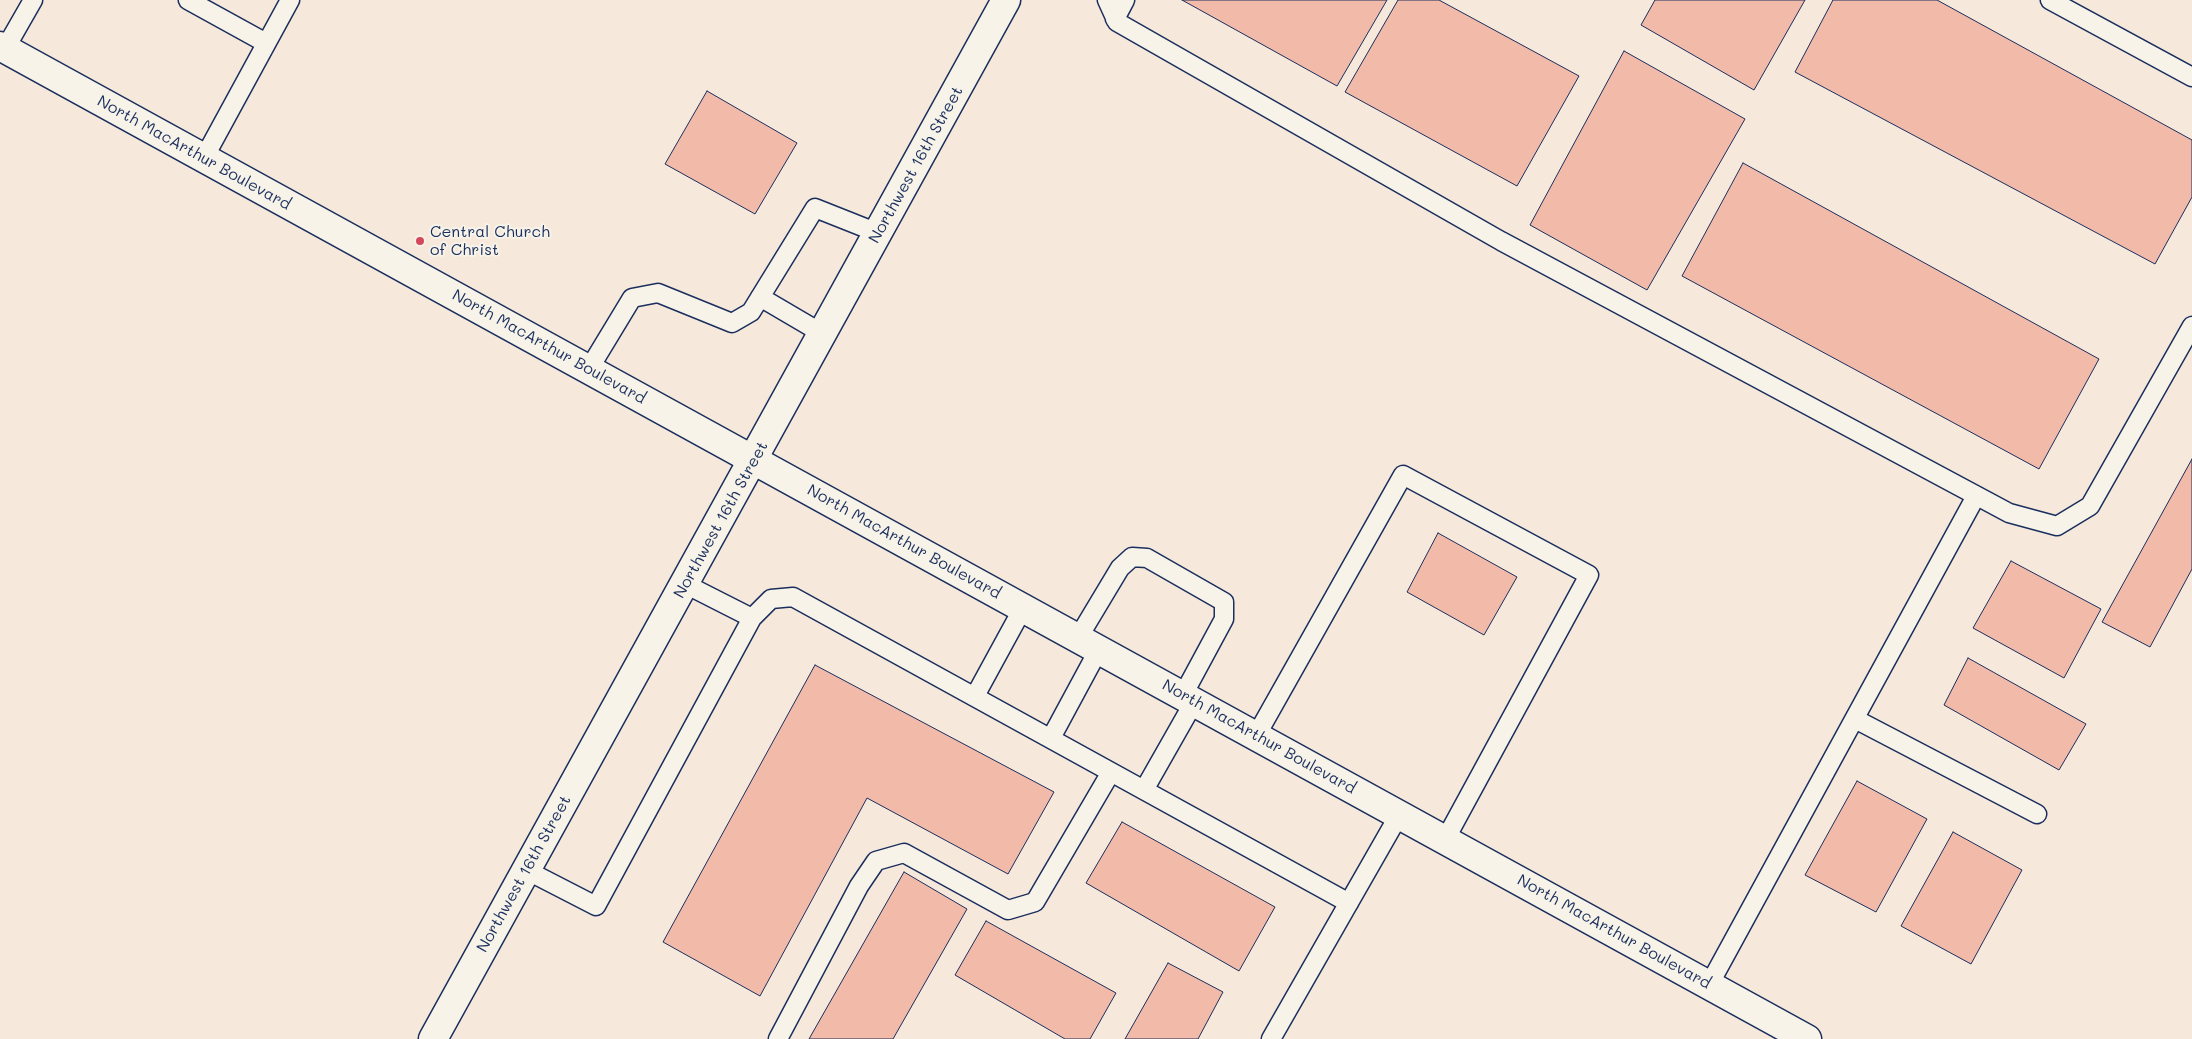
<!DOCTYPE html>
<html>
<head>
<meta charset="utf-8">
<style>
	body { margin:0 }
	canvas { display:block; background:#f6e8db }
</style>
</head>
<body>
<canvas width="2192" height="1039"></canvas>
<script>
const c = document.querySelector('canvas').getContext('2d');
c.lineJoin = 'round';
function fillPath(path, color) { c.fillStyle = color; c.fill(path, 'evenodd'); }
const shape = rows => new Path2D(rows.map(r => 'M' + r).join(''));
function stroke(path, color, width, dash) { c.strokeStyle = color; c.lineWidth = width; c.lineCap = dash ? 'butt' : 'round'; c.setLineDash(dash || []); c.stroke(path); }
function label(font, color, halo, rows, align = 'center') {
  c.font = font + ' Mali,sans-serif'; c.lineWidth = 4; c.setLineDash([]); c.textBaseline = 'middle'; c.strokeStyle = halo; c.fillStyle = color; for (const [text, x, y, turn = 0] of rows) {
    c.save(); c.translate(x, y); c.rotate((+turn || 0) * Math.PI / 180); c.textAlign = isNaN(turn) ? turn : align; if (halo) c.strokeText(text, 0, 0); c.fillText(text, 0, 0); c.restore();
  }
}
const building = shape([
	[1182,0,1387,0,1337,86,1182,0],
	[1398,0,1439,0,1579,76,1517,186,1345,92,1398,0],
	[1655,0,1805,0,1754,90,1641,25,1655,0],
	[1833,0,1937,0,2192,140,2192,197,2155,264,1795,72,1833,0],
	[1624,51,1745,119,1647,290,1530,225,1624,51],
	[707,91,797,143,755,214,665,164,707,91],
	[1743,163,2099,359,2039,469,1682,276,1743,163],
	[2192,459,2192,569,2150,647,2102,622,2192,459],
	[1438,533,1517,577,1484,635,1407,592,1438,533],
	[2011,561,2101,609,2064,678,1973,628,2011,561],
	[1968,658,2086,724,2059,770,1944,705,1968,658],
	[815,665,1054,792,1008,874,867,798,760,996,663,942,815,665],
	[1857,781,1927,819,1876,912,1805,875,1857,781],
	[1122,822,1275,907,1239,971,1086,883,1122,822],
	[1953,832,2022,870,1971,964,1901,926,1953,832],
	[904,872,967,909,893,1039,809,1039,904,872],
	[986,921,1116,993,1090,1039,1065,1039,955,975,986,921],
	[1168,963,1223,992,1198,1039,1125,1039,1168,963]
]);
fillPath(building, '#f2baa8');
stroke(building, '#1b2f5e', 1);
const service = shape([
	[188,0,266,43],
	[1107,0,1117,22,1501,241,2009,513,2057,526,2090,506,2192,326],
	[2050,0,2192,77],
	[1115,19,1125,0],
	[5,49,33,0],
	[204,158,290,0],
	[760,297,823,334],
	[589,369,632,298,658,293,732,323,751,312,815,208,878,233],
	[685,584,752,618,771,599,793,597,1349,903],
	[1078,638,1120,568,1132,557,1147,558,1224,602,1224,619,1183,695],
	[975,696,1023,608],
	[1855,719,2037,814],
	[1256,736,1403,475,1589,575,1445,840],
	[1051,738,1099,649],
	[1144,790,1194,702],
	[526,870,596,906,752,618],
	[1709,985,1976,496],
	[778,1039,859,886,876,861,904,853,1008,910,1035,902,1111,772],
	[1271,1039,1399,815]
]);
const tertiary = shape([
	[433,1039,1006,0]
]);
const secondary = shape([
	[0,46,1807,1039]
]);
stroke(service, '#1b2f5e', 21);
stroke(tertiary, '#1b2f5e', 31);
stroke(secondary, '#1b2f5e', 31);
stroke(service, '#f7f3e8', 18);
stroke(tertiary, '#f7f3e8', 28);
stroke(secondary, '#f7f3e8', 28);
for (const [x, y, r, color] of [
	[420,241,5,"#d1495b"]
]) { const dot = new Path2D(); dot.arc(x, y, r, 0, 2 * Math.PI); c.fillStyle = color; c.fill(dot); stroke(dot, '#f7f3e8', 2); }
label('16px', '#1b2f5e', '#f7f3e8', [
	["North MacArthur Boulevard",194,153,29],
	["Northwest 16th Street",916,165,-61],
	["North MacArthur Boulevard",549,347,29],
	["Northwest 16th Street",721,520,-61],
	["North MacArthur Boulevard",904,542,29],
	["North MacArthur Boulevard",1259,737,29],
	["Northwest 16th Street",524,874,-61],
	["North MacArthur Boulevard",1614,932,29]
]);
label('16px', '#1b2f5e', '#f7f3e8', [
	["Central Church",430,232],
	["of Christ",430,250]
], 'left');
</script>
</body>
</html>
